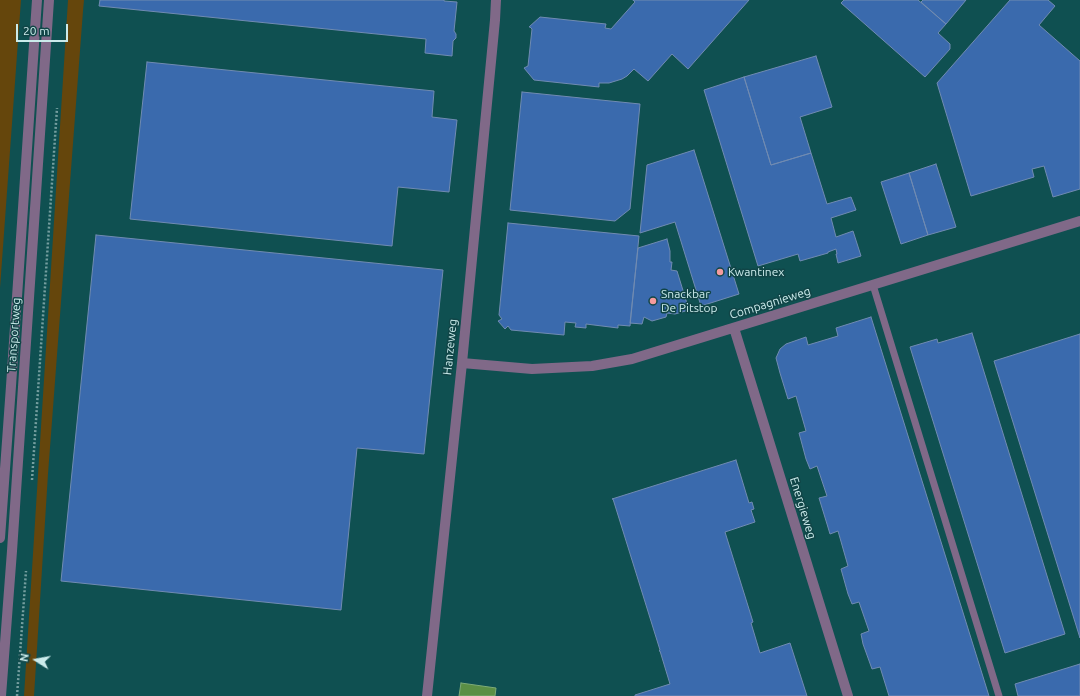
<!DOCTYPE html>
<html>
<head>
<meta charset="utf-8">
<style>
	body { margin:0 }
	#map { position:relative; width:1080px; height:696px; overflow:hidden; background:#114547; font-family:Ubuntu,sans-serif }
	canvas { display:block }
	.north { position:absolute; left:16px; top:640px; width:40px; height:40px; -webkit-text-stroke:3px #114547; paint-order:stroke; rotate:281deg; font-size:11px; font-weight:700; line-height:16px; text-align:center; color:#cbebeb }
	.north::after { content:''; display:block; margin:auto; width:14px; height:18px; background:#cbebeb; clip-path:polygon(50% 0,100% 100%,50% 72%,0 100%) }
	.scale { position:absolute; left:16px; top:24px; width:52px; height:18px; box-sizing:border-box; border:2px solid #cbebeb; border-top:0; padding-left:5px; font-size:12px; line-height:14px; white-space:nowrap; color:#cbebeb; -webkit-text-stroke:3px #114547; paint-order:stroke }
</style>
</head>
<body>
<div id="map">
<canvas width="1080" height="696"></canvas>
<div class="north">N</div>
<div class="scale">20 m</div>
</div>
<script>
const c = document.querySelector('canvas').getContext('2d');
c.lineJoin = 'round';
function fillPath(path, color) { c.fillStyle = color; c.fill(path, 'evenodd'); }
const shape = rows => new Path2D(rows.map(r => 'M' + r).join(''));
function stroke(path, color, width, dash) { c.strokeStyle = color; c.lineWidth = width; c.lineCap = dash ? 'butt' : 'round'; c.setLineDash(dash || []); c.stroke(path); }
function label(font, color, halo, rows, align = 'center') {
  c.font = font + ' Ubuntu,sans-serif'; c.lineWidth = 3; c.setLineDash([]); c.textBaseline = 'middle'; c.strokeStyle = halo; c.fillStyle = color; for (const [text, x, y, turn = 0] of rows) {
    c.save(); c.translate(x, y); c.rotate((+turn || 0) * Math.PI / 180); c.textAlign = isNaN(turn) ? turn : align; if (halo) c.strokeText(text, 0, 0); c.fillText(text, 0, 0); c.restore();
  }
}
fillPath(shape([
	[0,0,1080,0,1080,696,0,696]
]), '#0f5051');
fillPath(shape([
	[0,0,21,0,0,288],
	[68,0,84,0,83,11,48,474,34,696,24,696]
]), '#65460c');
const water = shape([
	[461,683,496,688,495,696,459,696,461,683]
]);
fillPath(water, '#5b8f45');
stroke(water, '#7dab77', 1);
const building = shape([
	[100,0,444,0,444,1,457,2,454,31,456,34,456,38,453,41,452,56,425,53,426,39,99,6,100,0],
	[633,0,749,0,688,69,672,54,648,81,634,69,627,76,622,79,609,83,599,83,599,87,534,80,524,68,528,66,532,29,530,27,529,27,540,17,606,24,605,28,611,29,635,2,633,0],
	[844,0,918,0,946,24,938,33,950,44,950,49,925,77,841,3,844,0],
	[923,0,966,0,946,24,921,2,923,0],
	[1010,0,1048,0,1055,6,1039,25,1080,61,1080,189,1053,197,1044,166,1032,169,1034,177,971,196,937,83,1010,0],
	[816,56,832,107,800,117,811,153,771,165,744,77,816,56],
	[147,62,434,91,432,117,457,120,449,192,398,187,392,246,130,219,147,62],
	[744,77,771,165,811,153,827,204,851,197,856,210,831,218,836,237,853,231,861,256,838,263,836,254,837,254,836,249,828,252,828,253,800,261,798,254,758,266,704,90,744,77],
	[522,92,640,104,630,209,615,221,510,210,522,92],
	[694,150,739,294,701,306,675,222,640,233,647,165,694,150],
	[936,164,956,227,928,235,909,173,936,164],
	[909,173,928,235,901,244,881,182,909,173],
	[508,223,639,236,630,326,618,325,618,328,586,324,586,328,575,327,576,323,565,322,564,335,511,330,508,326,505,329,498,321,502,319,499,315,508,223],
	[96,235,443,270,424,454,357,448,341,610,61,581,96,235],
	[667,239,670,251,670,262,672,262,671,270,677,271,689,310,675,314,667,313,666,317,652,321,644,317,642,324,630,323,638,248,667,239],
	[871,317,989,696,889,696,880,667,872,669,863,644,861,634,869,631,859,602,852,604,848,594,841,569,848,566,838,531,830,534,827,524,819,498,827,496,817,466,810,469,806,459,799,433,806,431,796,396,788,399,780,373,776,358,780,349,786,344,806,337,808,345,838,336,836,328,871,317],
	[972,333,1065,634,1005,653,910,347,937,339,938,343,972,333],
	[1080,334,1080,638,994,361,1080,334],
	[736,460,749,503,752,502,754,509,751,510,755,522,725,532,753,622,751,623,760,653,790,643,807,696,635,696,635,695,670,684,660,651,659,651,660,650,613,499,612,499,736,460],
	[1080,664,1080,696,1018,696,1015,684,1080,664]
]);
fillPath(building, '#3a6aad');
stroke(building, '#708bb2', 1);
stroke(shape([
	[32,480,57,108],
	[17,696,26,571]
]), '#759e9f', 2.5, [2, 2]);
stroke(shape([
	[873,285,999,696]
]), '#806988', 7);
stroke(shape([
	[734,328,848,696],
	[462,363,532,369,592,366,632,359,1080,221],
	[427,696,462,363,495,20,496,0]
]), '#806988', 10);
stroke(shape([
	[0,538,11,386,37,0],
	[1,696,12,551,49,0]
]), '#806988', 10);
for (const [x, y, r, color] of [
	[720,272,4,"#f59b9e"],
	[653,301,4,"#f59b9e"]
]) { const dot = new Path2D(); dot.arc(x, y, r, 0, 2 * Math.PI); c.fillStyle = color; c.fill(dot); stroke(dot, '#114547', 1.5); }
label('12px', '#cbebeb', '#114547', [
	["Kwantinex",728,272],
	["Snackbar",661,294],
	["De Pitstop",661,308]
], 'left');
label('12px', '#cbebeb', '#114547', [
	["Compagnieweg",770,303,-17],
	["Transportweg",14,335,-86],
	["Hanzeweg",450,347,-84],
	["Energieweg",803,508,73]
]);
</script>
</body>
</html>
